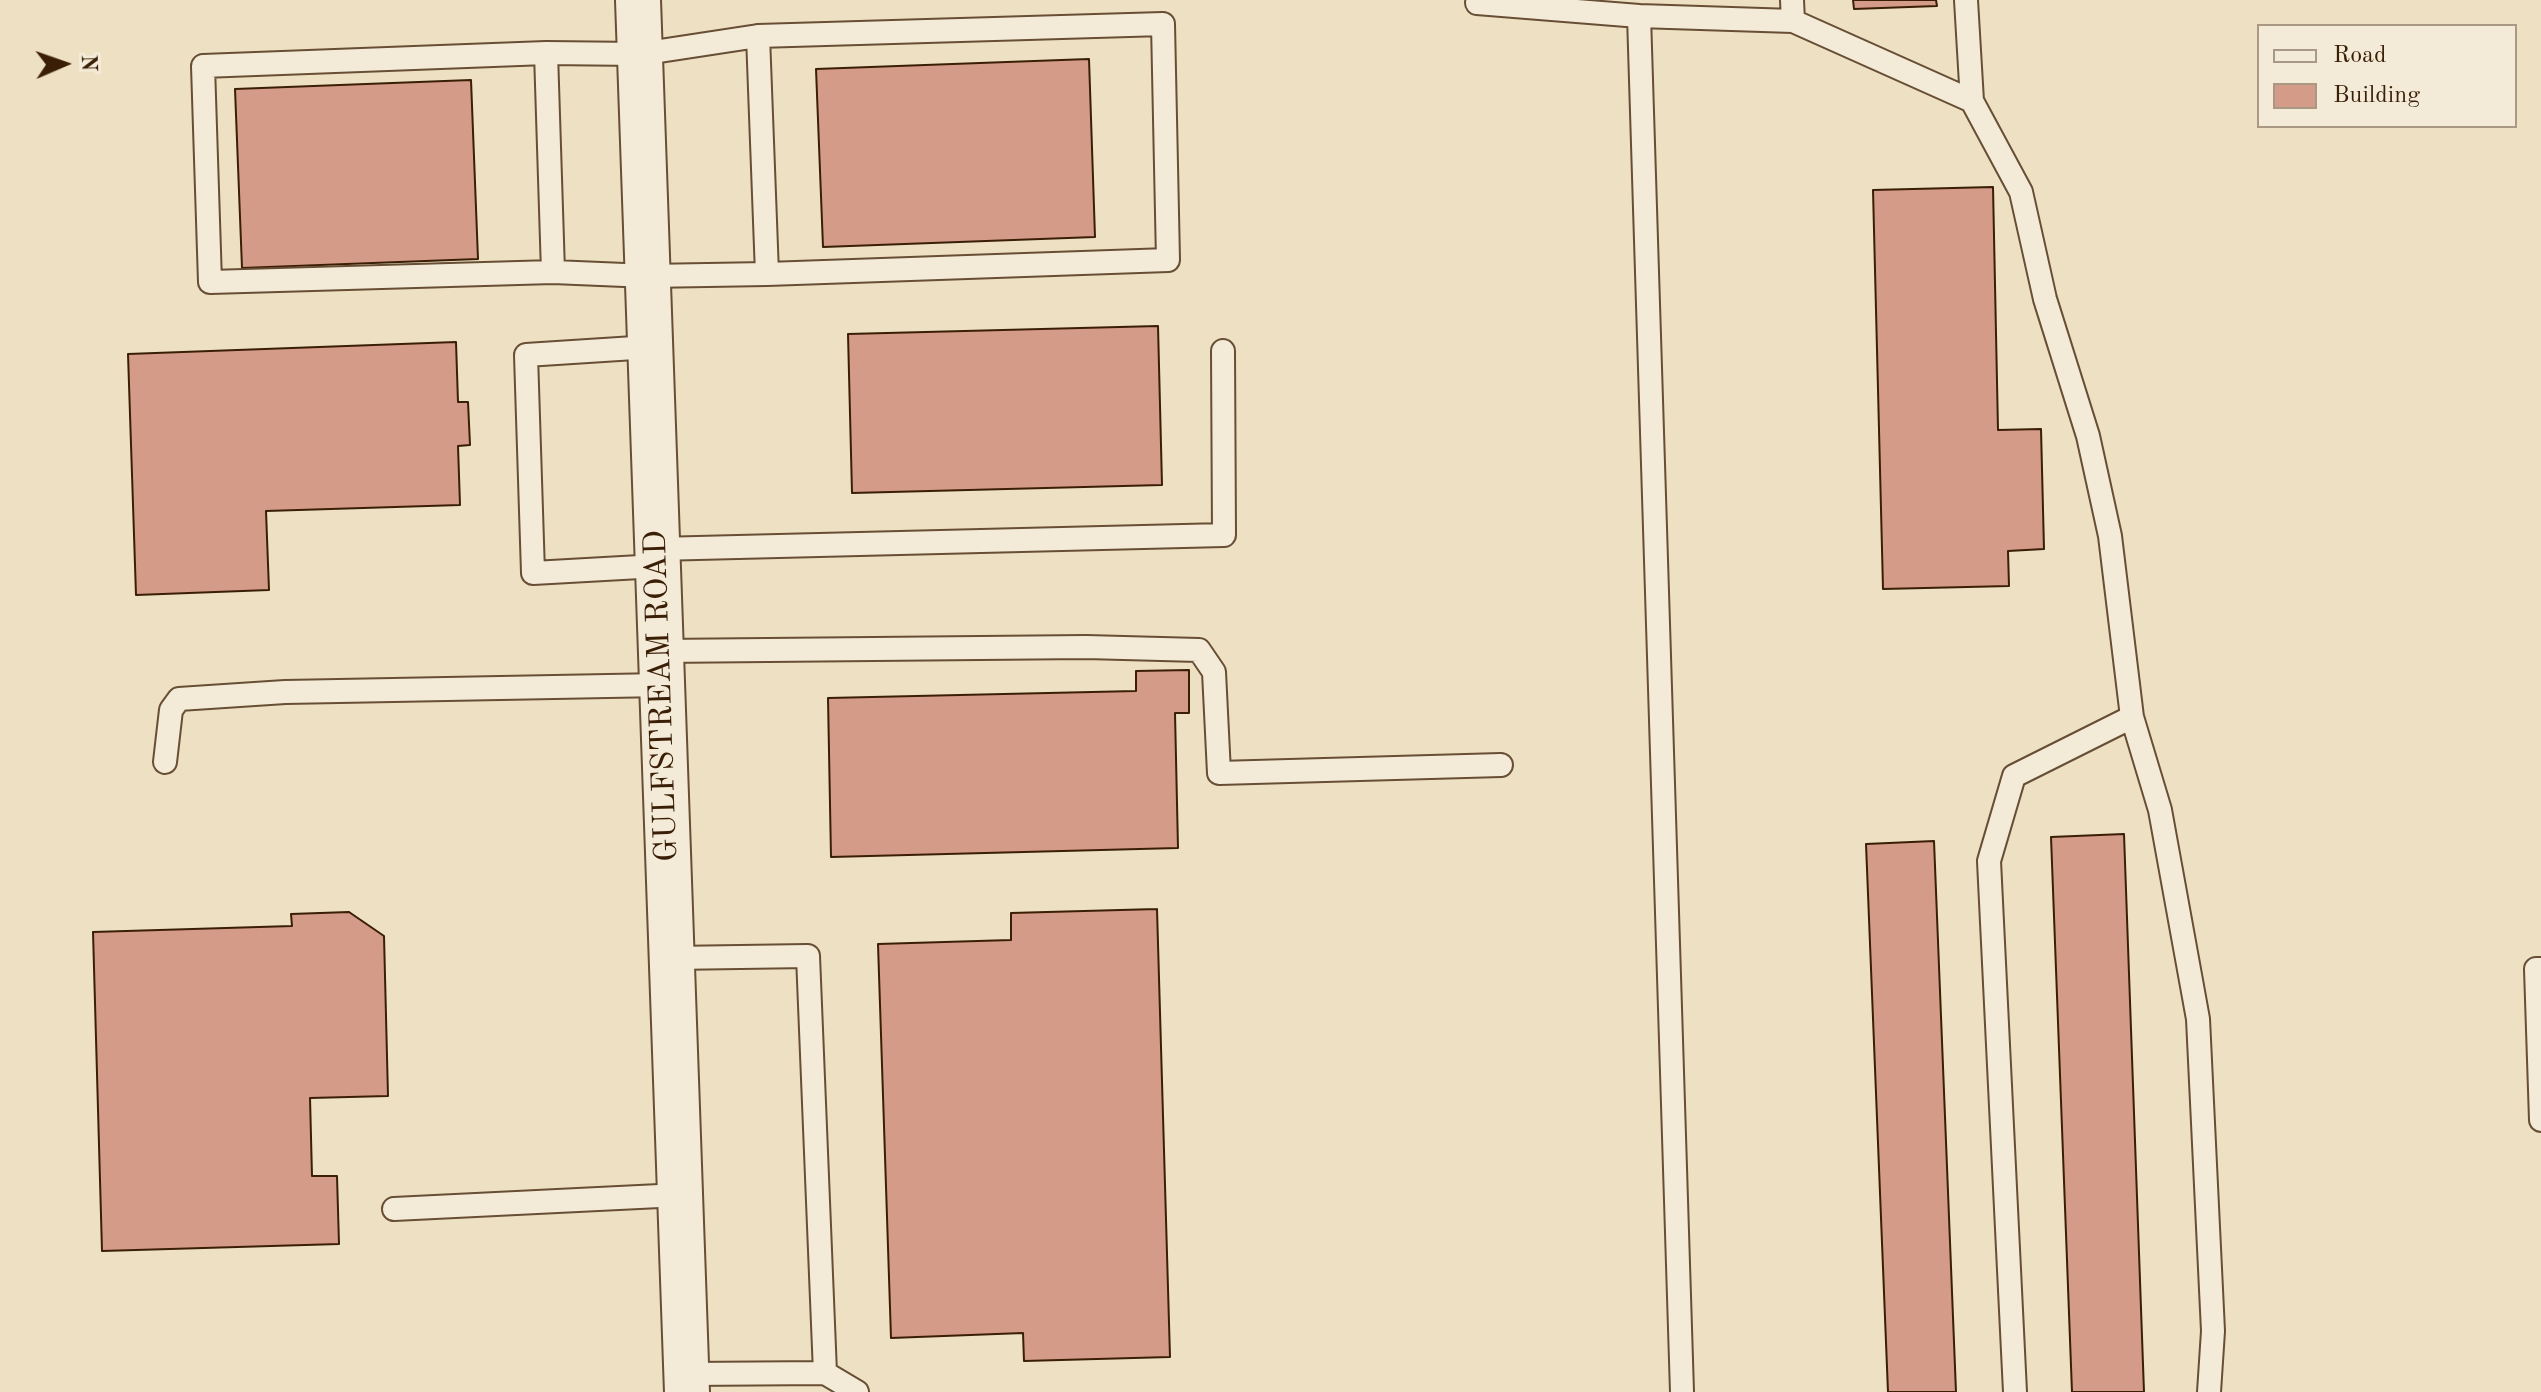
<!DOCTYPE html>
<html>
<head>
<meta charset="utf-8">
<style>
	body { margin:0 }
	#map { position:relative; width:2541px; height:1392px; overflow:hidden; background:#ede0c3; font-family:"Old Standard TT",serif }
	canvas { display:block }
	.legend { position:absolute; left:2257px; top:24px; width:260px; height:104px; box-sizing:border-box; background:#f3ebd8; border:2px solid #a99984; margin:0; padding:10px 14px; list-style:none; font-size:24px; color:#3a1e05 }
	.legend li { display:flex; align-items:center; gap:16px; height:40px }
	.legend b { width:40px; border:2px solid #a99984 }
	.north { position:absolute; left:24px; top:24px; width:80px; height:80px; -webkit-text-stroke:6px #f3ebd8; paint-order:stroke; rotate:88deg; font-size:22px; font-weight:700; line-height:32px; text-align:center; color:#3a1e05 }
	.north::after { content:''; display:block; margin:auto; width:28px; height:36px; background:#3a1e05; clip-path:polygon(50% 0,100% 100%,50% 72%,0 100%) }
</style>
</head>
<body>
<div id="map">
<canvas width="2541" height="1392"></canvas>
<ul class="legend">
<li><b style="height:10px;background:#f3ebd8"></b>Road</li>
<li><b style="height:22px;background:#d49b88"></b>Building</li>
</ul>
<div class="north">N</div>
</div>
<script>
const c = document.querySelector('canvas').getContext('2d');
c.lineJoin = 'round';
function fillPath(path, color) { c.fillStyle = color; c.fill(path, 'evenodd'); }
const shape = rows => new Path2D(rows.map(r => 'M' + r).join(''));
function stroke(path, color, width, dash) { c.strokeStyle = color; c.lineWidth = width; c.lineCap = dash ? 'butt' : 'round'; c.setLineDash(dash || []); c.stroke(path); }
function label(font, color, halo, rows, align = 'center') {
  c.font = font + ' "Old Standard TT",serif'; c.lineWidth = 6; c.setLineDash([]); c.textBaseline = 'middle'; c.strokeStyle = halo; c.fillStyle = color; for (const [text, x, y, turn = 0] of rows) {
    c.save(); c.translate(x, y); c.rotate((+turn || 0) * Math.PI / 180); c.textAlign = isNaN(turn) ? turn : align; if (halo) c.strokeText(text, 0, 0); c.fillText(text, 0, 0); c.restore();
  }
}
const building = shape([
	[1853,0,1936,0,1937,6,1854,9,1853,0],
	[1089,59,1095,237,823,247,816,69,1089,59],
	[471,80,478,259,242,268,235,89,471,80],
	[1993,187,1998,430,2041,429,2044,549,2008,551,2009,586,1883,589,1873,190,1993,187],
	[1158,326,1162,485,852,493,848,334,1158,326],
	[456,342,458,402,468,402,470,445,458,446,460,505,266,511,269,590,136,595,128,354,456,342],
	[1189,670,1189,713,1175,713,1178,848,831,857,828,698,1136,691,1136,671,1189,670],
	[2124,834,2144,1392,2072,1392,2051,837,2124,834],
	[1934,841,1956,1392,1888,1392,1866,844,1934,841],
	[1157,909,1170,1357,1024,1361,1023,1333,891,1338,878,944,1011,940,1011,913,1157,909],
	[349,912,384,936,388,1096,310,1098,312,1176,337,1176,339,1244,102,1251,93,932,292,926,291,914,349,912]
]);
fillPath(building, '#d49b88');
stroke(building, '#3a1e05', 2);
const service = shape([
	[1792,0,1793,21,1972,101],
	[1966,0,1972,101,2021,192,2045,299,2088,436,2110,536,2132,717,2160,810,2198,1019,2213,1331,2209,1392],
	[1477,3,1639,16,1682,1392],
	[1639,16,1793,21],
	[1163,24,1168,260,767,274,648,276,553,272,210,282,203,66,546,53,640,54,758,36,1163,24],
	[758,36,767,274],
	[546,53,553,272],
	[650,347,526,355,533,573,658,566],
	[657,549,1224,535,1223,351],
	[661,651,1086,647,1199,650,1214,672,1219,773,1501,765],
	[165,762,171,710,179,699,285,692,662,685],
	[672,958,808,956,825,1373,686,1374],
	[2541,969,2536,969,2541,1120],
	[394,1209,680,1195],
	[825,1373,857,1392],
	[2015,1392,1989,861,2014,776,2132,717]
]);
const minor = shape([
	[638,0,687,1392]
]);
stroke(service, '#674e34', 26);
stroke(minor, '#674e34', 48);
stroke(service, '#f3ebd8', 22);
stroke(minor, '#f3ebd8', 44);
label('32px', '#3a1e05', '#f3ebd8', [
	["GULFSTREAM ROAD",662,696,-92]
]);
</script>
</body>
</html>
